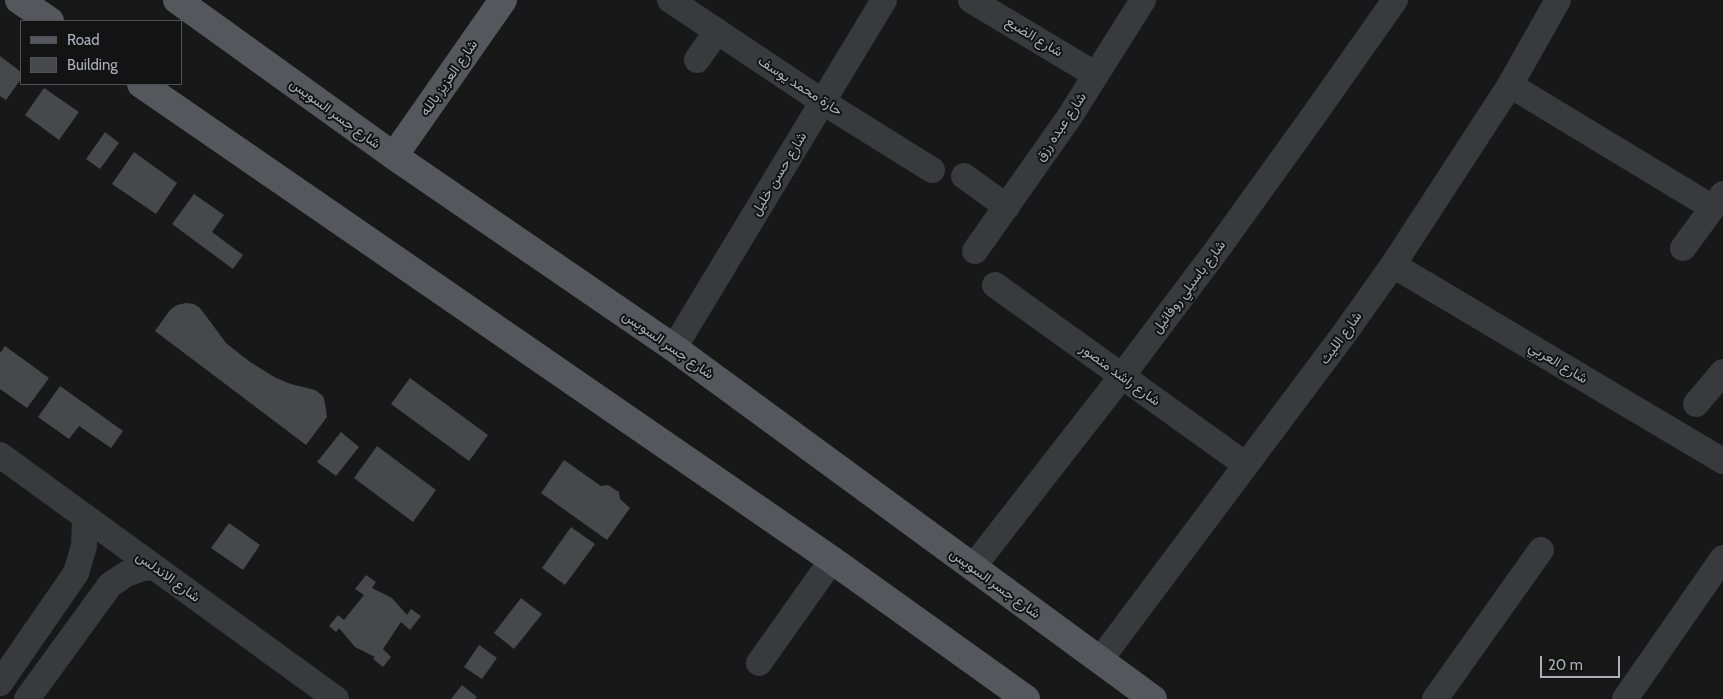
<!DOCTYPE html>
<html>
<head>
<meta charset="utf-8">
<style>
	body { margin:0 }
	#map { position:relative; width:1723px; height:699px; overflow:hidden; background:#181819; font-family:Cabin,sans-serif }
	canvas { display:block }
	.legend { position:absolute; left:20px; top:20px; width:162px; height:65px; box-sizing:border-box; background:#131314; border:1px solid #505156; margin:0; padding:6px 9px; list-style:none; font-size:15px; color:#acafb8 }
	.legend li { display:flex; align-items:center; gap:10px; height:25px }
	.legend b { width:25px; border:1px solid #505156 }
	.scale { position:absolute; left:1540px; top:656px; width:80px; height:22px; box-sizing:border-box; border:2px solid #acafb8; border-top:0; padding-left:6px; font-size:15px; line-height:18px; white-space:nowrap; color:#acafb8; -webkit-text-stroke:4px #131314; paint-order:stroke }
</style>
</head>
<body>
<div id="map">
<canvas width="1723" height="699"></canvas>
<ul class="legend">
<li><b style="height:6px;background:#56575d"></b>Road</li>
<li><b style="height:14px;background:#47484c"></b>Building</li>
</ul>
<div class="scale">20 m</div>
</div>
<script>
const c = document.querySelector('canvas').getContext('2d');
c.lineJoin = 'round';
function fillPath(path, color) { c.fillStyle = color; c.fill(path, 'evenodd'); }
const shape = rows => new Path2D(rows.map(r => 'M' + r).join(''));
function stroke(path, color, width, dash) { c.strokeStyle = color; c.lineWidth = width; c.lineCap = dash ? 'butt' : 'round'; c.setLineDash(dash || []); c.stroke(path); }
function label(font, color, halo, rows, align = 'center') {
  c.font = font + ' Cabin,Vazirmatn,sans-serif'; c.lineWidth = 4; c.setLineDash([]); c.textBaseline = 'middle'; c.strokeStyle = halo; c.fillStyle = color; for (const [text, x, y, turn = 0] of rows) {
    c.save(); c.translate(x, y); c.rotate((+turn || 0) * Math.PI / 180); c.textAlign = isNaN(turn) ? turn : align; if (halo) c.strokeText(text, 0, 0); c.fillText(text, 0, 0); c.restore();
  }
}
fillPath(shape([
	[0,56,21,72,21,79,6,100,0,96],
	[44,88,79,112,59,140,25,115],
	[105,132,119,143,100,169,86,159],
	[134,152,177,183,156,214,112,184],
	[194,194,224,215,212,232,243,255,233,269,172,224],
	[186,303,194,304,200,308,226,343,250,362,276,378,291,384,315,390,323,396,325,403,327,417,306,445,155,331,170,310,177,305],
	[5,346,49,378,27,408,0,389,0,353],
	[410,378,488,435,469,461,391,404],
	[60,386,123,431,111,448,79,426,69,439,38,417],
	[341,432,359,447,336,476,317,462],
	[377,446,436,490,413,522,354,478],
	[564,460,601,486,608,485,619,492,620,499,630,508,607,540,541,493],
	[229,523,260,545,243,570,211,548],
	[571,527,595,544,565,585,542,568],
	[366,575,376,582,372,588,392,598,407,615,411,609,421,616,410,630,401,622,383,649,391,657,383,667,373,659,375,657,355,647,339,628,336,632,329,626,338,615,344,620,364,595,355,589],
	[521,598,542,614,514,649,494,633],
	[479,645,497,658,482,679,464,667],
	[462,685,477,697,475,699,451,699]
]), '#47484c');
stroke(shape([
	[670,0,823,102,932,170],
	[971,0,1096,75],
	[697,60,717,31],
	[1510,85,1713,208],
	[964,176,1007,207],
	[1683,248,1723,194],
	[975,251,1070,116,1143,0],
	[1393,265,1723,461],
	[995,285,1246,465],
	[674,348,884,0],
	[1696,404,1723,372],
	[0,455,336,699],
	[973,567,1122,376,1219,247,1314,115,1395,0],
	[1100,660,1344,334,1393,265,1510,85,1558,0],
	[759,663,832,560],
	[0,683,76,573,84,546,85,517],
	[27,699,110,585,126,574,143,568,153,567],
	[1435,699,1541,550],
	[1625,699,1723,558]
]), '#393a3e', 26);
stroke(shape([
	[19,0,50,21],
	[177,0,394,156,674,348,1153,699],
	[141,84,832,560,1026,699],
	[394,156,503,0]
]), '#56575d', 28);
label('14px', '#acafb8', '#131314', [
	["شارع الضبع",1034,37,31],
	["شارع العزيز بالله",449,78,-55],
	["حارة محمد يوسف",800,86,33],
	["شارع جسر السويس",335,114,36],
	["شارع عبده رزق",1061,127,-56],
	["شارع حسن خليل",779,174,-59],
	["شارع باسيلي روفائيل",1189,287,-53],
	["شارع الليث",1341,338,-54],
	["شارع جسر السويس",668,345,35],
	["شارع العربي",1558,363,31],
	["شارع راشد منصور",1120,375,36],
	["شارع الاندلس",168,577,36],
	["شارع جسر السويس",995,584,36]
]);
</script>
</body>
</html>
